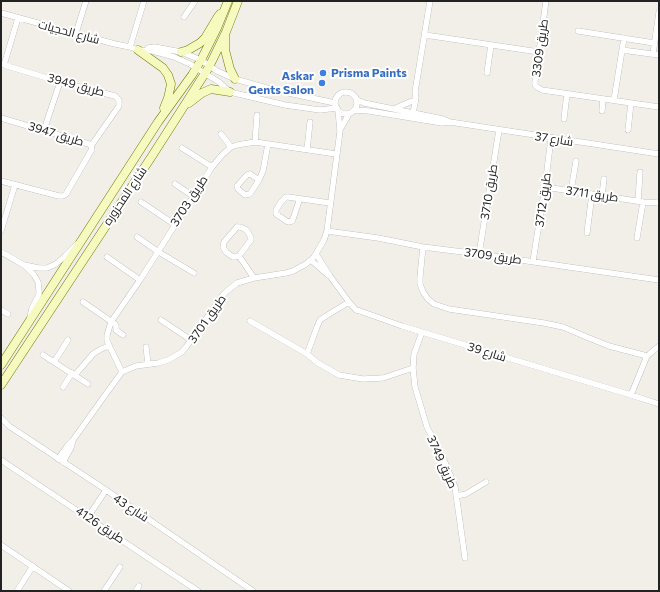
<!DOCTYPE html>
<html>
<head>
<meta charset="utf-8">
<style>
	body { margin:0 }
	#map { position:relative; width:660px; height:592px; overflow:hidden; background:#f2efe9; font-family:Commissioner,sans-serif }
	canvas { display:block }
	.frame { position:absolute; inset:0; border:2px solid #222; pointer-events:none }
</style>
</head>
<body>
<div id="map">
<canvas width="660" height="592"></canvas>
<div class="frame"></div>
</div>
<script>
const c = document.querySelector('canvas').getContext('2d');
c.lineJoin = 'round';
const shape = rows => new Path2D(rows.map(r => 'M' + r).join(''));
function stroke(path, color, width, dash) { c.strokeStyle = color; c.lineWidth = width; c.lineCap = dash ? 'butt' : 'round'; c.setLineDash(dash || []); c.stroke(path); }
function label(font, color, halo, rows, align = 'center') {
  c.font = font + ' Commissioner,Cairo,sans-serif'; c.lineWidth = 4; c.setLineDash([]); c.textBaseline = 'middle'; c.strokeStyle = halo; c.fillStyle = color; for (const [text, x, y, turn = 0] of rows) {
    c.save(); c.translate(x, y); c.rotate((+turn || 0) * Math.PI / 180); c.textAlign = isNaN(turn) ? turn : align; if (halo) c.strokeText(text, 0, 0); c.fillText(text, 0, 0); c.restore();
  }
}
const minor = shape([
	[546,1,535,81,535,85,537,87,542,90,659,107],
	[1,13,115,44,130,47,138,50,153,51,174,57,190,64,219,82,230,92,285,105,320,110,337,108],
	[184,17,195,1],
	[578,31,654,43],
	[76,33,86,1],
	[425,35,539,52],
	[130,47,144,1],
	[148,48,154,47,160,48,181,52,201,60,217,71,235,79,270,89,335,103],
	[622,50,659,55],
	[653,54,659,12],
	[1,64,60,82,115,96,119,100,119,106,91,146],
	[4,65,18,18],
	[487,73,491,45],
	'335 103a11 11 0 1 1 22 0a11 11 0 1 1-22 0Z',
	[357,100,364,103,443,119,450,122],
	[614,100,624,38],
	[396,108,412,101],
	[355,110,369,111,442,123,450,122,659,154],
	[602,111,603,99],
	[1,118,89,144,91,146,92,149,66,194,63,196,59,196,1,181],
	[412,118,416,98,415,92,430,1],
	[564,119,567,94],
	[44,130,60,82],
	[340,130,349,114],
	[628,130,631,103],
	[221,134,231,147],
	[255,142,257,115],
	[182,148,212,167],
	[307,150,310,122],
	[250,174,259,180,250,194,245,195,238,189,237,186,247,175,250,174],
	[259,180,263,171,268,144],
	[175,184,193,196],
	[545,187,643,202,659,203],
	[571,191,576,161],
	[602,195,604,179],
	[300,198,293,219,292,221,288,222,276,214,276,210,281,202,286,197,288,197,330,203],
	[638,201,640,172],
	[141,202,174,224],
	[237,227,240,227,245,229,248,232,251,238,251,240,241,253,239,256,235,257,233,257,226,252,223,247,224,242,237,227],
	[1,231,15,185],
	[327,231,378,238,423,247,479,254,659,280],
	[587,233,592,194],
	[137,237,157,251,194,273],
	[637,238,643,202],
	[423,247,420,277,420,284,423,292,428,299,434,304,449,309,544,323,563,327,589,338,609,346,647,356],
	[1,252,24,265,34,275,38,282,39,291,39,294,32,308,30,317],
	[316,254,330,276,349,302,356,310,360,311,402,326,631,395,659,404],
	[479,254,499,130],
	[239,256,254,278],
	[107,257,140,280],
	[311,260,328,275],
	[533,261,545,187,551,138],
	[24,265,39,268,47,268,56,264,65,256,77,244],
	[83,302,115,324,116,326,116,330,123,335],
	[1,310,8,314],
	[161,320,191,340],
	[250,321,307,354,318,363,339,375,363,379,383,378,413,368,414,354,422,332],
	[146,347,148,364],
	[307,354,317,327,320,320,326,316,349,302],
	[43,355,88,384],
	[54,362,68,340],
	[413,368,415,387,427,427,444,460,455,487,465,558],
	[122,372,107,341,107,335,111,322,140,280,212,167,222,155,231,147,237,145,255,142,336,154],
	[75,375,93,354,101,349,109,346],
	[63,387,72,373],
	[631,395,647,356,659,346],
	[1,418,9,426,106,490,253,591],
	[58,459,68,445,73,440,103,398,122,372,136,366,158,363,168,360,182,352,186,347,223,295,227,291,237,283,254,278,286,273,293,271,306,264,314,257,324,240,327,231,340,131,338,110],
	[1,460,198,591],
	[63,462,71,448,73,440],
	[456,496,466,494,486,482],
	[88,517,106,490],
	[1,545,69,591],
	[17,591,33,566],
	[104,591,120,567],
	[136,591,139,586]
]);
const secondary = shape([
	[225,36,225,50,230,69,235,79],
	[138,50,163,68,168,75,171,84,170,89,168,98,164,108],
	[181,52,188,50,200,43,205,38,217,18,220,14],
	[189,103,202,93,211,89,230,92],
	[1,365,158,122,192,75,201,60,217,28,228,1],
	[1,385,152,156,209,67,226,32,238,1]
]);
stroke(minor, '#a9a9a9', 6);
stroke(secondary, '#707d05', 9);
stroke(minor, '#fff', 5.5);
stroke(secondary, '#f7fabf', 8);
for (const [x, y, r, color] of [
	[323,73,4,"#3f7fe0"],
	[322,83,4,"#3f7fe0"]
]) { const dot = new Path2D(); dot.arc(x, y, r, 0, 2 * Math.PI); c.fillStyle = color; c.fill(dot); stroke(dot, '#fff', 1.5); }
label('12px', '#222', '#fff', [
	["شارع الحجيات",69,32,15],
	["طريق 3309",540,48,-82],
	["طريق 3949",76,85,15],
	["طريق 3947",56,134,17],
	["شارع 37",554,139,9],
	["طريق 3710",489,192,-81],
	["طريق 3711",592,194,8],
	["شارع المحزوره",125,196,-56],
	["طريق 3712",543,200,-82],
	["طريق 3703",189,201,-57],
	["طريق 3709",493,256,8],
	["طريق 3701",207,319,-55],
	["شارع 39",487,352,17],
	["طريق 3749",442,462,66],
	["شارع 43",131,508,34],
	["طريق 4126",100,525,34]
]);
label('bold 12px', '#366cbe', '#fff', [
	["Prisma Paints",331,73],
	["Askar",314,76,"right"],
	["Gents Salon",314,90,"right"]
], 'left');
</script>
</body>
</html>
